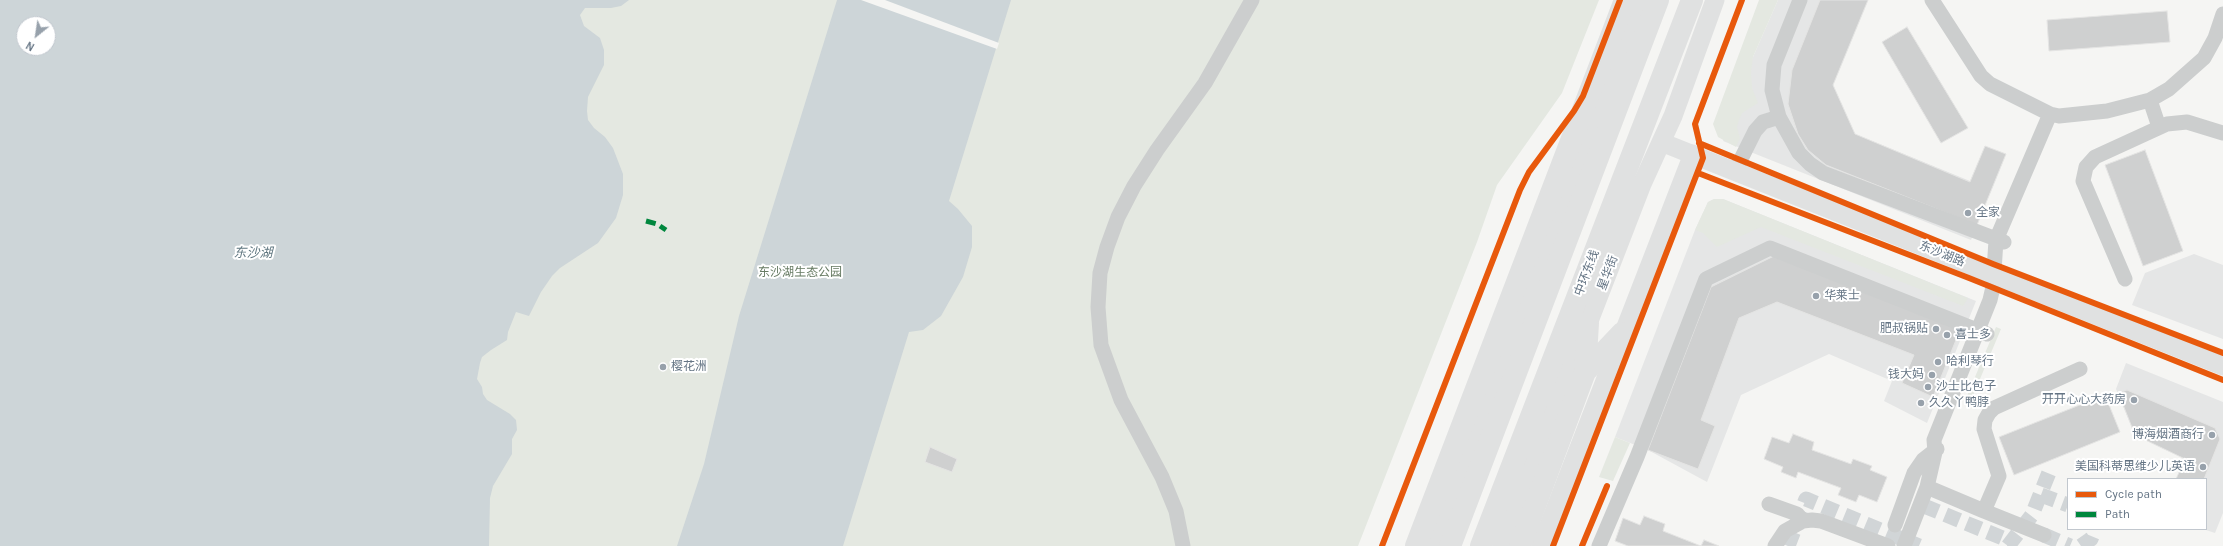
<!DOCTYPE html>
<html>
<head>
<meta charset="utf-8">
<style>
	body { margin:0 }
	#map { position:relative; width:2223px; height:546px; overflow:hidden; background:#f5f5f3; font-family:Karla,sans-serif }
	canvas { display:block }
	.legend { position:absolute; left:2067px; top:478px; width:140px; height:52px; box-sizing:border-box; background:#fff; border:1px solid #c1c7ce; margin:0; padding:5px 7px; list-style:none; font-size:12px; color:#647484 }
	.legend li { display:flex; align-items:center; gap:8px; height:20px }
	.legend b { width:20px; border:1px solid #c1c7ce }
	.north { position:absolute; left:16px; top:16px; width:40px; height:40px; box-sizing:border-box; background:#fff; border:1px solid #c1c7ce; border-radius:50%; rotate:210deg; font-size:11px; font-weight:700; line-height:16px; text-align:center; color:#647484 }
	.north::after { content:''; display:block; margin:auto; width:14px; height:18px; background:#97a1ab; clip-path:polygon(50% 0,100% 100%,50% 72%,0 100%) }
</style>
</head>
<body>
<div id="map">
<canvas width="2223" height="546"></canvas>
<ul class="legend">
<li><b style="height:5px;background:#e8590c"></b>Cycle path</li>
<li><b style="height:5px;background:#00873e"></b>Path</li>
</ul>
<div class="north">N</div>
</div>
<script>
const c = document.querySelector('canvas').getContext('2d');
c.lineJoin = 'round';
function fillPath(path, color) { c.fillStyle = color; c.fill(path, 'evenodd'); }
const shape = rows => new Path2D(rows.map(r => 'M' + r).join(''));
function stroke(path, color, width, dash) { c.strokeStyle = color; c.lineWidth = width; c.lineCap = dash ? 'butt' : 'round'; c.setLineDash(dash || []); c.stroke(path); }
function label(font, color, halo, rows, align = 'center') {
  c.font = font + ' Karla,"Noto Sans SC",sans-serif'; c.lineWidth = 4; c.setLineDash([]); c.textBaseline = 'middle'; c.strokeStyle = halo; c.fillStyle = color; for (const [text, x, y, turn = 0] of rows) {
    c.save(); c.translate(x, y); c.rotate((+turn || 0) * Math.PI / 180); c.textAlign = isNaN(turn) ? turn : align; if (halo) c.strokeText(text, 0, 0); c.fillText(text, 0, 0); c.restore();
  }
}
fillPath(shape([
	[1778,0,1868,0,1833,85,1855,134,1970,181,1985,146,2006,154,1971,240,1723,141,1753,57],
	[1714,199,1723,199,1976,301,1927,423,1884,401,1892,381,1829,354,1741,395,1707,482,1648,450,1615,437,1695,230,1708,202],
	[2194,254,2223,265,2223,339,2132,305,2145,273],
	[2126,363,2223,402,2223,513,2215,533,2203,529,2206,529,2206,479,2176,479,2185,459,2135,435,2116,389]
]), '#e5e6e6');
fillPath(shape([
	[0,0,1599,0,1562,93,1497,185,1477,242,1358,546,0,546],
	[24,24,48,24,48,48,24,48],
	[1759,0,1778,0,1753,57,1751,72,1752,88,1758,103,1742,113,1739,120,1737,127,1740,138,1736,147,1718,137,1713,124],
	[1714,199,1723,199,1968,298,1963,306,1761,227,1717,247,1703,233,1695,230,1708,202],
	[1996,327,2001,329,1972,398,1967,396],
	[1615,437,1630,443,1613,481,1599,477]
]), '#e4e8e1');
fillPath(shape([
	[0,0,629,0,621,6,611,8,585,8,580,15,584,26,600,38,604,50,604,65,588,97,587,111,588,120,594,128,605,137,613,148,623,174,623,195,616,218,598,243,560,268,552,276,541,292,529,316,516,312,508,332,507,340,491,350,482,357,480,363,477,379,482,387,483,394,487,400,510,414,516,420,517,430,512,439,512,454,493,486,490,498,489,546,0,546],
	[24,24,48,24,48,48,24,48],
	[837,0,1011,0,949,201,958,209,972,226,972,247,963,277,941,316,923,330,909,332,843,546,677,546,704,464,739,316]
]), '#cdd5d8');
fillPath(shape([
	[861,0,885,0,999,43,997,49]
]), '#f5f5f3');
const building = shape([
	[1820,0,1868,0,1833,85,1855,134,1970,182,1985,146,2006,154,1977,225,1826,165,1808,150,1798,134,1788,104,1792,70,1820,0],
	[2167,11,2170,42,2049,51,2047,20,2167,11],
	[1907,27,1968,128,1941,143,1882,42,1907,27],
	[2145,150,2183,251,2143,266,2105,165,2145,150],
	[1774,256,1960,330,1933,397,1902,383,1914,355,1777,302,1739,318,1701,420,1715,426,1698,469,1648,450,1711,287,1774,256],
	[2127,390,2215,428,2220,439,2204,479,2176,479,2185,459,2135,435,2120,397,2122,392,2127,390],
	[2105,395,2120,432,2014,475,1999,437,2105,395],
	[1793,434,1814,442,1812,450,1851,464,1853,459,1872,466,1870,470,1887,477,1877,502,1859,495,1856,502,1838,495,1841,488,1798,472,1796,478,1781,472,1783,467,1764,459,1772,437,1789,443,1793,434],
	[930,447,957,459,952,472,925,462,930,447],
	[1644,516,1665,524,1663,531,1701,546,1628,546,1615,541,1623,518,1640,525,1644,516],
	[1704,540,1719,546,1701,546,1704,540]
]);
fillPath(building, '#cfd0d0');
stroke(building, '#e4e4e3', 1);
stroke(shape([
	[2041,495,2068,505],
	[1924,506,2010,541],
	[2044,535,2070,546],
	[1788,546,1806,499,1919,546],
	[2008,546,2032,515,2050,470],
	[2081,546,2091,539,2095,529]
]), '#d1d5d7', 15, [15, 8]);
stroke(shape([
	[1800,0,1774,65,1772,90,1779,117,1799,153,1810,164,1823,173,2004,242],
	[1932,0,1981,76,1990,84,2050,114,2059,116,2107,111,2150,100,2169,89,2204,58,2215,38,2223,14],
	[2150,100,2159,127],
	[1735,171,1755,131,1763,122,1779,117],
	[2125,279,2083,181,2086,167,2095,157,2167,124,2187,122,2223,133],
	[1927,487,1984,511,1999,476,1984,429,1985,420,1989,413,1994,408,2080,369],
	[1769,504,1797,514,1803,521],
	[1984,511,2044,535],
	[1895,525,1914,473,1923,460,1937,449],
	[1183,546,1176,511,1162,477,1121,400,1101,345,1098,307,1100,273,1107,247,1118,217,1134,186,1157,150,1205,83,1252,0],
	[1599,546,1637,457,1706,279,1770,248,1987,334],
	[1775,546,1785,531,1803,521,1812,520,1821,521,1888,546],
	[1904,546,1927,487,1935,452,1934,440,1990,300,1993,287,1996,240,2050,114]
]), '#cccece', 15);
stroke(shape([
	[1661,142,2223,366],
	[1432,546,1594,116,1641,0],
	[1502,546,1642,184,1673,116,1715,0],
	[1541,546,1693,154]
]), '#e0e1e1', 19);
stroke(shape([
	[1585,372,1622,333],
	[1416,546,1625,0],
	[1450,546,1658,0],
	[1481,546,1692,0],
	[1520,546,1585,372,1588,323]
]), '#e0e1e1', 22);
stroke(shape([
	[646,221,657,224,666,230]
]), '#00873e', 5, [10, 5]);
stroke(shape([
	[1699,143,1993,264,2223,353],
	[1698,173,1969,278,2223,380],
	[1382,546,1520,190,1529,172,1574,111,1583,96,1620,0],
	[1553,546,1703,158,1695,124,1742,0],
	[1582,546,1607,486]
]), '#e8590c', 6);
for (const [x, y, r, color] of [
	[1968,213,4,"#97a1ab"],
	[1816,296,4,"#97a1ab"],
	[1936,329,4,"#97a1ab"],
	[1947,335,4,"#97a1ab"],
	[1938,362,4,"#97a1ab"],
	[663,367,4,"#97a1ab"],
	[1932,375,4,"#97a1ab"],
	[1928,387,4,"#97a1ab"],
	[2134,400,4,"#97a1ab"],
	[1921,403,4,"#97a1ab"],
	[2212,435,4,"#97a1ab"],
	[2203,467,4,"#97a1ab"]
]) { const dot = new Path2D(); dot.arc(x, y, r, 0, 2 * Math.PI); c.fillStyle = color; c.fill(dot); stroke(dot, '#fff', 1.5); }
label('12px', '#647484', '#fff', [
	["全家",1976,213],
	["华莱士",1824,296],
	["肥叔锅贴",1928,329,"right"],
	["喜士多",1955,335],
	["哈利琴行",1946,362],
	["樱花洲",671,367],
	["钱大妈",1924,375,"right"],
	["沙士比包子",1936,387],
	["开开心心大药房",2126,400,"right"],
	["久久丫鸭脖",1929,403],
	["博海烟酒商行",2204,435,"right"],
	["美国科蒂思维少儿英语",2195,467,"right"]
], 'left');
label('12px', '#647484', '#fff', [
	["东沙湖路",1942,254,22],
	["中环东线",1587,273,-69],
	["星华街",1608,273,-69]
]);
label('12px', '#677b63', '#fff', [
	["东沙湖生态公园",800,273]
]);
label('italic 13px', '#607780', '#fff', [
	["东沙湖",253,253]
]);
</script>
</body>
</html>
